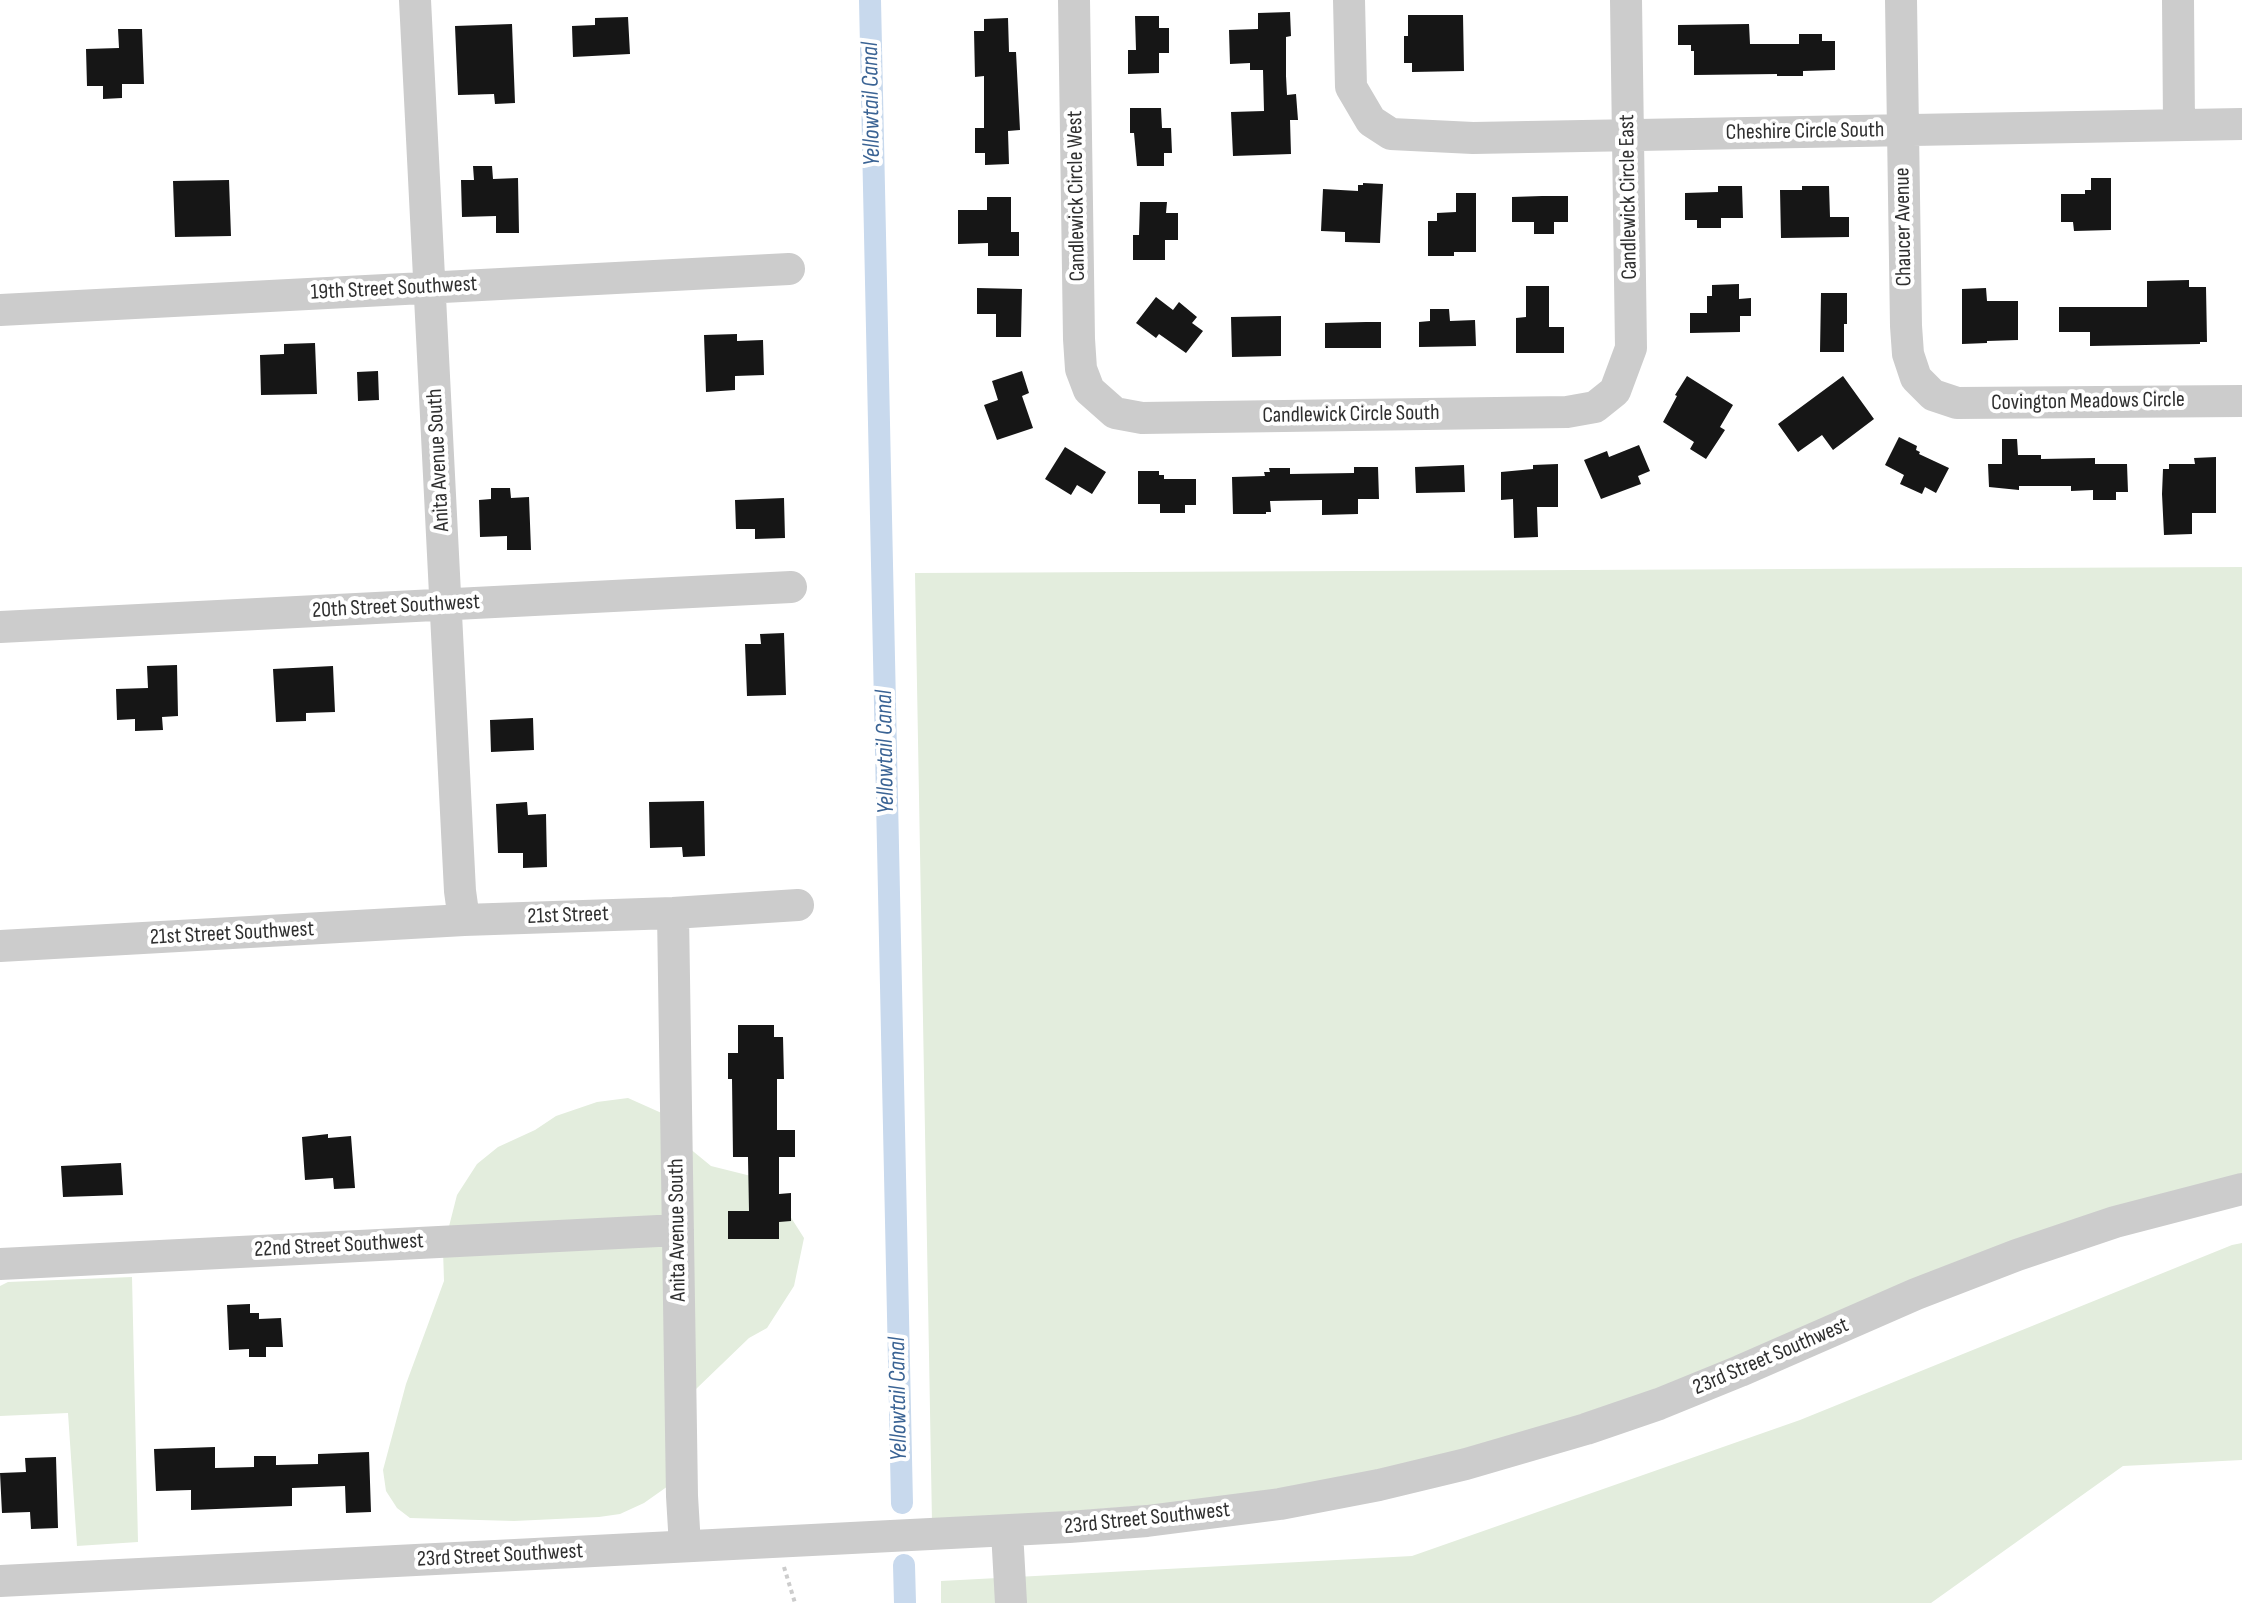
<!DOCTYPE html>
<html>
<head>
<meta charset="utf-8">
<style>
	body { margin:0 }
	canvas { display:block; background:#fff }
</style>
</head>
<body>
<canvas width="2242" height="1603"></canvas>
<script>
const c = document.querySelector('canvas').getContext('2d');
c.lineJoin = 'round';
function fillPath(path, color) { c.fillStyle = color; c.fill(path, 'evenodd'); }
const shape = rows => new Path2D(rows.map(r => 'M' + r).join(''));
function stroke(path, color, width, dash) { c.strokeStyle = color; c.lineWidth = width; c.lineCap = dash ? 'butt' : 'round'; c.setLineDash(dash || []); c.stroke(path); }
function label(font, color, halo, rows, align = 'center') {
  c.font = font + ' "Sofia Sans Condensed",sans-serif'; c.lineWidth = 8; c.setLineDash([]); c.textBaseline = 'middle'; c.strokeStyle = halo; c.fillStyle = color; for (const [text, x, y, turn = 0] of rows) {
    c.save(); c.translate(x, y); c.rotate((+turn || 0) * Math.PI / 180); c.textAlign = isNaN(turn) ? turn : align; if (halo) c.strokeText(text, 0, 0); c.fillText(text, 0, 0); c.restore();
  }
}
fillPath(shape([
	[2242,567,2242,1176,1582,1417,1376,1473,1229,1499,932,1522,915,573],
	[628,1098,666,1115,683,1143,711,1166,755,1177,769,1183,804,1238,794,1286,767,1328,749,1338,695,1390,678,1479,644,1503,620,1514,599,1517,514,1521,410,1518,397,1508,386,1491,383,1470,406,1384,444,1281,443,1250,457,1195,477,1164,498,1147,535,1130,556,1116,597,1102],
	[2242,1243,2242,1460,2123,1466,1931,1603,941,1603,941,1581,1412,1556,1800,1420,2232,1245],
	[132,1277,138,1542,77,1546,68,1413,0,1416,0,1286,8,1282]
]), '#e3eddd');
stroke(shape([
	[870,0,902,1503],
	[904,1565,905,1603]
]), '#c8d9ed', 22);
fillPath(shape([
	[1290,12,1291,36,1286,37,1286,76,1287,95,1296,94,1298,120,1290,120,1291,154,1233,156,1231,112,1264,111,1263,70,1250,70,1250,63,1230,64,1229,30,1258,29,1258,13],
	[1408,15,1463,15,1464,71,1412,72,1412,63,1404,63,1404,36,1408,36],
	[1135,16,1159,16,1159,28,1169,28,1169,53,1159,53,1159,73,1128,74,1128,50,1136,50],
	[628,17,630,54,573,57,572,26,595,25,595,18],
	[1008,18,1009,52,1016,52,1020,130,1008,131,1009,164,985,165,985,153,975,153,975,128,984,128,984,76,975,77,974,31,984,31,984,19],
	[512,24,515,103,495,104,494,94,458,95,455,26],
	[1749,24,1750,44,1799,44,1799,34,1822,34,1822,41,1835,41,1835,70,1803,71,1803,76,1777,76,1777,74,1694,75,1694,51,1691,51,1691,45,1678,45,1678,25],
	[118,29,142,29,144,84,122,84,122,98,103,99,103,86,87,86,86,49,119,48],
	[1130,108,1161,108,1162,128,1171,128,1172,153,1164,153,1164,166,1137,166,1134,133,1130,133],
	[473,166,492,166,493,179,518,178,519,233,496,233,496,216,462,217,461,180,474,180],
	[2091,178,2111,178,2111,230,2074,231,2073,222,2061,222,2061,194,2085,194,2085,190,2091,190],
	[229,180,231,236,175,237,173,181],
	[1363,183,1383,184,1380,243,1345,242,1345,232,1321,231,1323,189,1358,191,1358,185,1363,185],
	[1718,186,1742,186,1743,218,1721,218,1721,228,1697,228,1697,220,1685,220,1685,193,1718,192],
	[1802,186,1829,186,1830,217,1849,217,1849,237,1781,238,1780,190,1802,190],
	[1456,193,1476,193,1476,252,1454,252,1454,256,1428,256,1428,221,1437,221,1437,213,1456,212],
	[1542,196,1568,196,1568,222,1554,222,1554,234,1534,234,1534,222,1512,222,1512,197],
	[987,197,1011,197,1011,232,1019,232,1019,256,988,256,988,243,958,244,958,210,987,210],
	[1140,202,1167,202,1166,213,1178,213,1178,240,1165,240,1165,260,1133,260,1133,235,1139,235],
	[2189,280,2189,287,2206,287,2207,342,2200,342,2200,344,2090,346,2090,332,2059,332,2059,307,2147,307,2147,281],
	[1739,284,1739,299,1751,298,1751,316,1740,316,1740,332,1690,333,1690,313,1707,313,1707,296,1712,296,1712,285],
	[1526,286,1549,286,1549,327,1564,327,1564,353,1516,353,1516,318,1526,317],
	[977,288,1022,289,1021,337,996,337,996,314,977,314],
	[1986,288,1987,301,2018,301,2018,340,1987,341,1987,343,1962,344,1962,289],
	[1821,293,1847,293,1847,324,1844,324,1844,352,1820,352],
	[1156,297,1173,310,1179,302,1197,317,1192,323,1203,331,1186,353,1159,334,1156,338,1136,323],
	[1430,309,1449,309,1450,321,1475,320,1476,346,1419,347,1419,322,1430,321],
	[1281,316,1281,356,1232,357,1231,317],
	[1366,322,1381,322,1381,348,1325,348,1325,323],
	[737,334,737,341,763,340,764,375,735,376,735,390,706,392,704,335],
	[315,343,317,394,261,395,260,355,284,354,284,344],
	[378,371,379,400,358,401,357,372],
	[1022,371,1029,393,1022,396,1033,428,997,440,984,405,998,400,992,381],
	[1687,376,1733,405,1720,427,1725,430,1706,459,1690,449,1694,442,1663,422,1677,396,1675,395],
	[1843,376,1874,419,1833,450,1822,435,1798,452,1778,424],
	[1899,437,1917,446,1916,450,1920,452,1919,454,1949,468,1936,493,1925,487,1922,494,1900,484,1904,475,1885,465],
	[2002,439,2017,439,2018,455,2041,455,2041,459,2095,458,2095,464,2127,464,2128,492,2116,492,2116,500,2093,500,2093,490,2071,491,2071,486,2019,486,2019,490,1989,487,1988,464,2002,464],
	[1639,445,1650,471,1638,476,1641,484,1601,499,1584,460,1607,451,1609,457],
	[1065,447,1106,472,1092,494,1077,485,1071,495,1045,479],
	[2216,457,2216,513,2192,513,2192,534,2164,535,2162,494,2163,469,2169,469,2169,464,2195,464,2194,458],
	[1558,464,1558,507,1537,507,1538,537,1514,538,1513,499,1501,500,1501,472,1533,469,1533,465],
	[1464,465,1465,492,1416,493,1415,467],
	[1354,467,1378,467,1379,499,1358,499,1358,514,1322,515,1322,500,1270,501,1271,512,1266,512,1266,514,1233,514,1232,477,1265,476,1264,472,1270,472,1269,468,1290,468,1290,474,1354,473],
	[1138,471,1159,471,1159,475,1164,475,1164,479,1196,479,1196,505,1185,505,1185,513,1160,513,1160,504,1138,504],
	[491,488,510,488,511,498,529,497,531,550,507,550,507,536,480,537,479,500,491,499],
	[784,498,785,538,755,539,755,529,736,529,735,500],
	[784,633,786,695,747,696,745,644,761,644,760,634],
	[177,665,178,716,162,717,163,730,135,731,135,719,117,720,116,689,148,688,147,666],
	[333,666,335,712,306,713,306,721,276,722,273,669],
	[533,718,534,750,491,752,490,720],
	[704,801,705,856,683,857,682,847,650,848,649,802],
	[527,802,528,815,546,814,547,867,523,868,523,853,498,853,496,804],
	[738,1025,774,1025,774,1037,783,1037,784,1079,777,1079,777,1130,795,1130,795,1157,779,1157,779,1194,791,1193,791,1221,779,1222,779,1239,728,1239,728,1211,749,1211,748,1157,733,1157,732,1079,728,1079,728,1053,738,1053],
	[328,1134,328,1138,351,1136,355,1188,334,1189,333,1178,305,1180,302,1137],
	[121,1163,123,1195,63,1197,61,1166],
	[250,1304,250,1313,259,1313,259,1319,281,1318,283,1347,266,1347,266,1357,249,1357,249,1349,229,1350,227,1305],
	[215,1447,215,1468,254,1467,254,1456,276,1456,276,1465,318,1464,318,1454,369,1452,371,1512,346,1513,345,1486,292,1488,292,1506,191,1510,191,1490,156,1491,154,1449],
	[56,1457,58,1528,31,1529,30,1512,2,1513,0,1473,26,1472,25,1458]
]), '#161616');
stroke(shape([
	[784,1567,795,1603]
]), '#ccc', 4, [4, 4]);
stroke(shape([
	[415,0,460,891,464,920],
	[1074,0,1079,339,1081,369,1089,390,1115,413,1142,418,1567,412,1595,407,1615,391,1631,348,1626,0],
	[1349,0,1351,87,1371,121,1391,134,1473,138,2242,124],
	[1901,0,1906,326,1908,354,1916,378,1933,395,1957,403,2242,401],
	[2178,0,2179,124],
	[0,310,789,269],
	[0,627,791,587],
	[673,913,682,1496,685,1546],
	[0,946,464,920,673,913,798,905],
	[0,1264,678,1230],
	[1007,1531,1011,1603],
	[0,1581,1069,1527,1147,1521,1280,1504,1379,1485,1466,1464,1586,1429,1659,1404,1740,1371,1916,1294,2017,1255,2115,1222,2242,1189]
]), '#ccc', 32);
label('22px', '#2f2f2f', '#fff', [
	["Cheshire Circle South",1805,132,-1],
	["Candlewick Circle West",1077,196,-91],
	["Candlewick Circle East",1629,197,-91],
	["Chaucer Avenue",1904,227,-91],
	["19th Street Southwest",394,289,-3],
	["Covington Meadows Circle",2088,402,-1],
	["Candlewick Circle South",1351,415,-1],
	["Anita Avenue South",439,460,-93],
	["20th Street Southwest",396,607,-3],
	["21st Street",568,916,-2],
	["21st Street Southwest",232,934,-3],
	["Anita Avenue South",678,1230,-91],
	["22nd Street Southwest",339,1246,-3],
	["23rd Street Southwest",1771,1357,-23],
	["23rd Street Southwest",1147,1519,-6],
	["23rd Street Southwest",500,1556,-3]
]);
label('italic 24px', '#3a6394', '#fff', [
	["Yellowtail Canal",872,104,-91],
	["Yellowtail Canal",886,752,-91],
	["Yellowtail Canal",899,1399,-91]
]);
</script>
</body>
</html>
